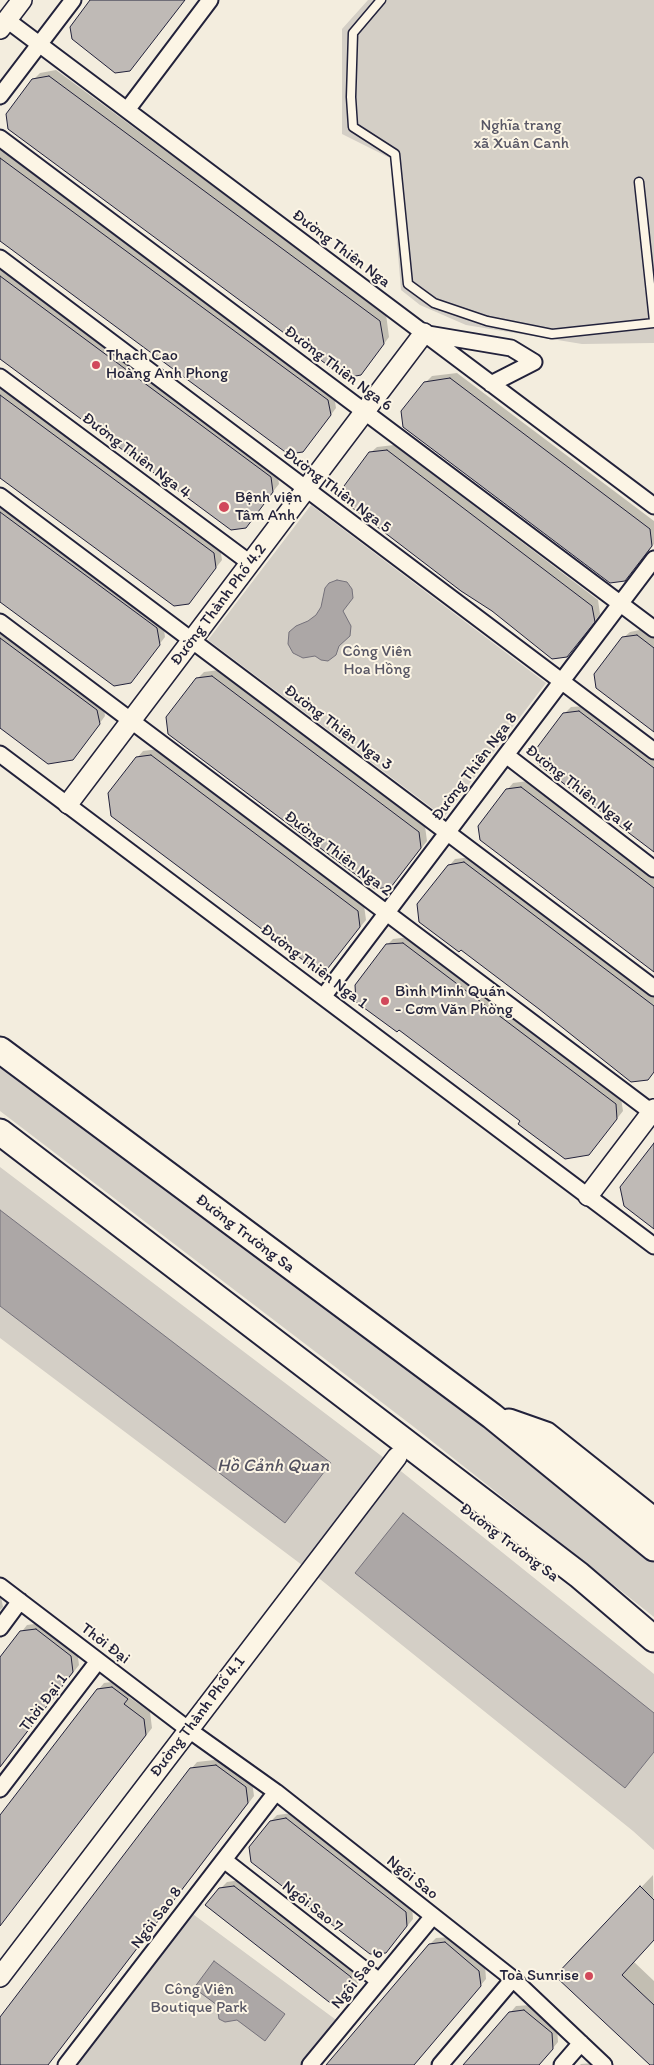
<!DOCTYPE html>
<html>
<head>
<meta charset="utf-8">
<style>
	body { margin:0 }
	canvas { display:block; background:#f3edde }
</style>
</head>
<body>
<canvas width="654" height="2065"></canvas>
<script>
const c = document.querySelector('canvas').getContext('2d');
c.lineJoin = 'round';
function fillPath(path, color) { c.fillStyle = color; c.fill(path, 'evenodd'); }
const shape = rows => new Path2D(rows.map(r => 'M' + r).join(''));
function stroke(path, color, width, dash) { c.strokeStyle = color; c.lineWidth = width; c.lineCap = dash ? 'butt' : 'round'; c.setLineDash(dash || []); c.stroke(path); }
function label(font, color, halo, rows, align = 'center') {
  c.font = font + ' Itim,sans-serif'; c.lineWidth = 4; c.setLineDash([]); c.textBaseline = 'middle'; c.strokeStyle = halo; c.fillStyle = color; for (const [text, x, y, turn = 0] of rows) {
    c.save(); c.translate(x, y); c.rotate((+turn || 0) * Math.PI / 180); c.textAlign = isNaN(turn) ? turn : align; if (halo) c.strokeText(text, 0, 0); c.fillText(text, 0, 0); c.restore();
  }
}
fillPath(shape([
	[368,0,654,0,654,343,582,344,466,325,420,305,401,290,390,158,342,134,342,29],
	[311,505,546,683,444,817,208,640],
	[0,1062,317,1299,575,1498,654,1563,654,1617,414,1427,0,1111],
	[0,1167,392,1464,654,1674,654,1850,633,1831,310,1571,0,1338],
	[186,1909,343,2025,310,2065,67,2065]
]), '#d4cfc6');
const water = shape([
	[337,580,347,582,352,589,353,598,343,611,351,626,350,636,339,646,336,655,328,661,321,660,315,656,303,658,293,653,288,644,289,632,296,626,308,621,316,615,321,607,325,588,329,583,337,580],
	[0,1210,331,1463,285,1523,0,1306,0,1210],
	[403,1513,654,1713,654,1752,625,1788,355,1573,403,1513],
	[214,1961,285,2014,265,2041,237,2020,225,2022,219,2019,217,2005,194,1988,214,1961]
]);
fillPath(water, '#aca7a6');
stroke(water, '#75727b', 1);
fillPath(shape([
	[56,70,386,314,389,337,367,367,360,374,33,80,40,73],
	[0,148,334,394,336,408,309,444,0,240],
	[0,266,277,470,279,484,246,526,0,358],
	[457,373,654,521,654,544,625,580,425,383,432,376],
	[0,385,220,547,222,560,188,603,0,477],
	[394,445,598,600,600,614,573,649,370,453,377,447],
	[0,501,163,621,165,637,130,682,0,600],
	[0,627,103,703,105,716,79,752,0,727],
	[644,629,654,637,654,730,623,638,630,632],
	[219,670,425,826,427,841,397,879,197,679,204,672],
	[586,706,654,757,654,851,564,714,571,707],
	[158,749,364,905,366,920,328,966,137,758,143,751],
	[528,781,654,877,654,970,507,790,513,783],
	[471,857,654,995,654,1072,647,1079,449,866,455,859],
	[409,937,621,1098,623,1111,589,1154,522,1121,387,945,393,939],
	[0,1592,3,1607,0,1610],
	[42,1623,77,1650,79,1665,0,1768,0,1659,27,1625],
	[119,1681,133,1692,129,1697,150,1712,152,1728,0,1924,0,1817,98,1690,104,1683],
	[223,1759,252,1781,254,1796,48,2065,0,2065,0,2019,191,1769,197,1762],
	[293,1813,412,1905,413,1919,386,1952,271,1821,277,1815],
	[653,1875,654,1939,633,1961,654,1981,654,2065,557,1976],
	[241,1880,357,1971,358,1984,344,2001,220,1889,227,1882],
	[451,1937,485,1965,486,1979,413,2065,328,2065,430,1944,436,1938],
	[531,2005,557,2027,558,2042,539,2065,465,2065,516,2006],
	[595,2063,598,2065,580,2065,581,2064]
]), '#0003');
const building = shape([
	[90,0,185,0,130,71,115,73,72,39,70,27,90,0],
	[49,76,380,321,384,344,361,375,345,378,8,129,6,114,32,79,49,76],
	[0,158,328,400,331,415,303,452,288,454,0,241,0,158],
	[0,276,271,477,273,492,246,528,231,530,0,359,0,276],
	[450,378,650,529,652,546,625,581,610,583,403,427,401,411,424,382,450,378],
	[0,395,214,553,216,568,189,604,174,606,0,478,0,395],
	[387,450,592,606,595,622,567,657,552,659,492,611,461,591,346,503,344,486,369,452,387,450],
	[0,512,157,628,160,645,131,683,114,686,0,602,0,512],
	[637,635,654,648,654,732,596,688,594,674,622,637,637,635],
	[0,638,97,710,100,724,73,760,48,764,0,728,0,638],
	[212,676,419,832,421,848,391,887,375,889,168,734,166,717,196,678,212,676],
	[579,711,654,768,654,852,538,764,536,749,563,713,579,711],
	[151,755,358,911,360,927,328,968,315,969,111,816,108,793,136,757,151,755],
	[521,787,654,888,654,972,480,840,478,826,506,789,521,787],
	[464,862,654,1006,654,1072,648,1080,631,1082,539,1009,461,950,459,952,419,922,417,904,448,865,464,862],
	[403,943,616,1104,617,1119,589,1155,565,1159,518,1124,520,1121,399,1030,397,1032,356,1002,355,985,386,944,403,943],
	[654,1143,654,1229,624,1206,620,1187,654,1143],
	[36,1629,71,1656,73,1672,0,1767,0,1657,20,1631,36,1629],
	[112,1687,128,1699,124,1704,144,1719,146,1735,0,1926,0,1815,97,1689,112,1687],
	[216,1765,246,1787,248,1803,48,2065,0,2065,0,2017,190,1768,216,1765],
	[286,1818,406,1912,407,1926,386,1953,370,1954,251,1862,249,1847,270,1821,286,1818],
	[234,1886,351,1977,352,1991,338,2009,205,1905,219,1888,234,1886],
	[640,1886,654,1900,654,1940,622,1975,654,2005,654,2065,650,2065,555,1976,640,1886],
	[445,1942,479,1971,481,1986,414,2065,326,2065,429,1944,445,1942],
	[524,2010,552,2033,553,2049,539,2065,463,2065,509,2012,524,2010]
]);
fillPath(building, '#bfbab6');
stroke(building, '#22223b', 1);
const service = shape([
	[381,0,353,33,351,97,353,127,395,154,408,284,434,303,487,321,552,334,654,323],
	[639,182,654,321]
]);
const minor = shape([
	[7,20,654,506],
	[0,96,73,0],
	[127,110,210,0],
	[0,138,654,629],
	[0,258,654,751],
	[428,334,511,348,534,362],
	[0,377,250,563],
	[491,384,534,362],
	[0,496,654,988],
	[0,622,654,1114],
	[0,754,654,1246],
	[506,755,654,869],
	[323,997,654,559],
	[0,1586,189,1730,276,1792,513,1979,604,2065],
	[0,1628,20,1601],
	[0,1789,98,1661],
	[224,1860,379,1981],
	[66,2065,276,1792],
	[310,2065,433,1916],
	[440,2065,513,1979],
	[562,2065,581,2043]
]);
const tertiary = shape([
	[0,29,22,0],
	[68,804,424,333],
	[588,1196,654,1109],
	[0,1977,397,1457]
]);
const trunk = shape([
	[0,1050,492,1416,654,1548],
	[0,1132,579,1575,654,1639],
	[509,1422,546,1435,654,1521]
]);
stroke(service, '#22223b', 11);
stroke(minor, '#22223b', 19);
stroke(tertiary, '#22223b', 22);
stroke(trunk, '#22223b', 29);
stroke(service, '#fcf5e5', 8);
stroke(minor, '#fcf5e5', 15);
stroke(tertiary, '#fcf5e5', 19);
stroke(trunk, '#fcf5e5', 25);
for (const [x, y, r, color] of [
	[96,365,5,"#d1495b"],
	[224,507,6,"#d1495b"],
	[385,1001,5,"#d1495b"],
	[589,1976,5,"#d1495b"]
]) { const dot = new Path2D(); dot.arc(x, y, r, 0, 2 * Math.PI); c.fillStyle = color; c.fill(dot); stroke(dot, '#fcf5e5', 2); }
label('16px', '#575665', '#fcf5e5', [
	["Nghĩa trang",521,126],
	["xã Xuân Canh",521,144],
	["Công Viên",377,652],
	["Hoa Hồng",377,670],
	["Công Viên",199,1990],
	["Boutique Park",199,2008]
]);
label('16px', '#22223b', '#fcf5e5', [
	["Đường Thiên Nga",341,249,37],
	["Đường Thiên Nga 6",338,369,37],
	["Đường Thiên Nga 4",136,456,37],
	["Đường Thiên Nga 5",337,491,37],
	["Đường Thành Phố 4.2",219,605,-53],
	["Đường Thiên Nga 3",338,728,37],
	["Đường Thiên Nga 8",475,767,-53],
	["Đường Thiên Nga 4",579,789,38],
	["Đường Thiên Nga 2",338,854,37],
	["Đường Thiên Nga 1",314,967,37],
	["Đường Trường Sa",245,1234,37],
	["Đường Trường Sa",509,1543,37],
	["Thời Đại",105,1644,37],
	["Thời Đại 1",44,1703,-53],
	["Đường Thành Phố 4.1",198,1717,-53],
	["Ngôi Sao",412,1878,38],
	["Ngôi Sao 7",312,1907,38],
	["Ngôi Sao 8",157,1918,-53],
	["Ngôi Sao 6",358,1979,-51]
]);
label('16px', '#22223b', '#fcf5e5', [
	["Thạch Cao",106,356],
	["Hoàng Anh Phong",106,374],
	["Bệnh viện",235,498],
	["Tâm Anh",235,516],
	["Bình Minh Quán",395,992],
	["- Cơm Văn Phòng",395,1010],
	["Toà Sunrise",579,1976,"right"]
], 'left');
label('italic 18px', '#525160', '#fcf5e5', [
	["Hồ Cảnh Quan",273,1466]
]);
</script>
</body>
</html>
